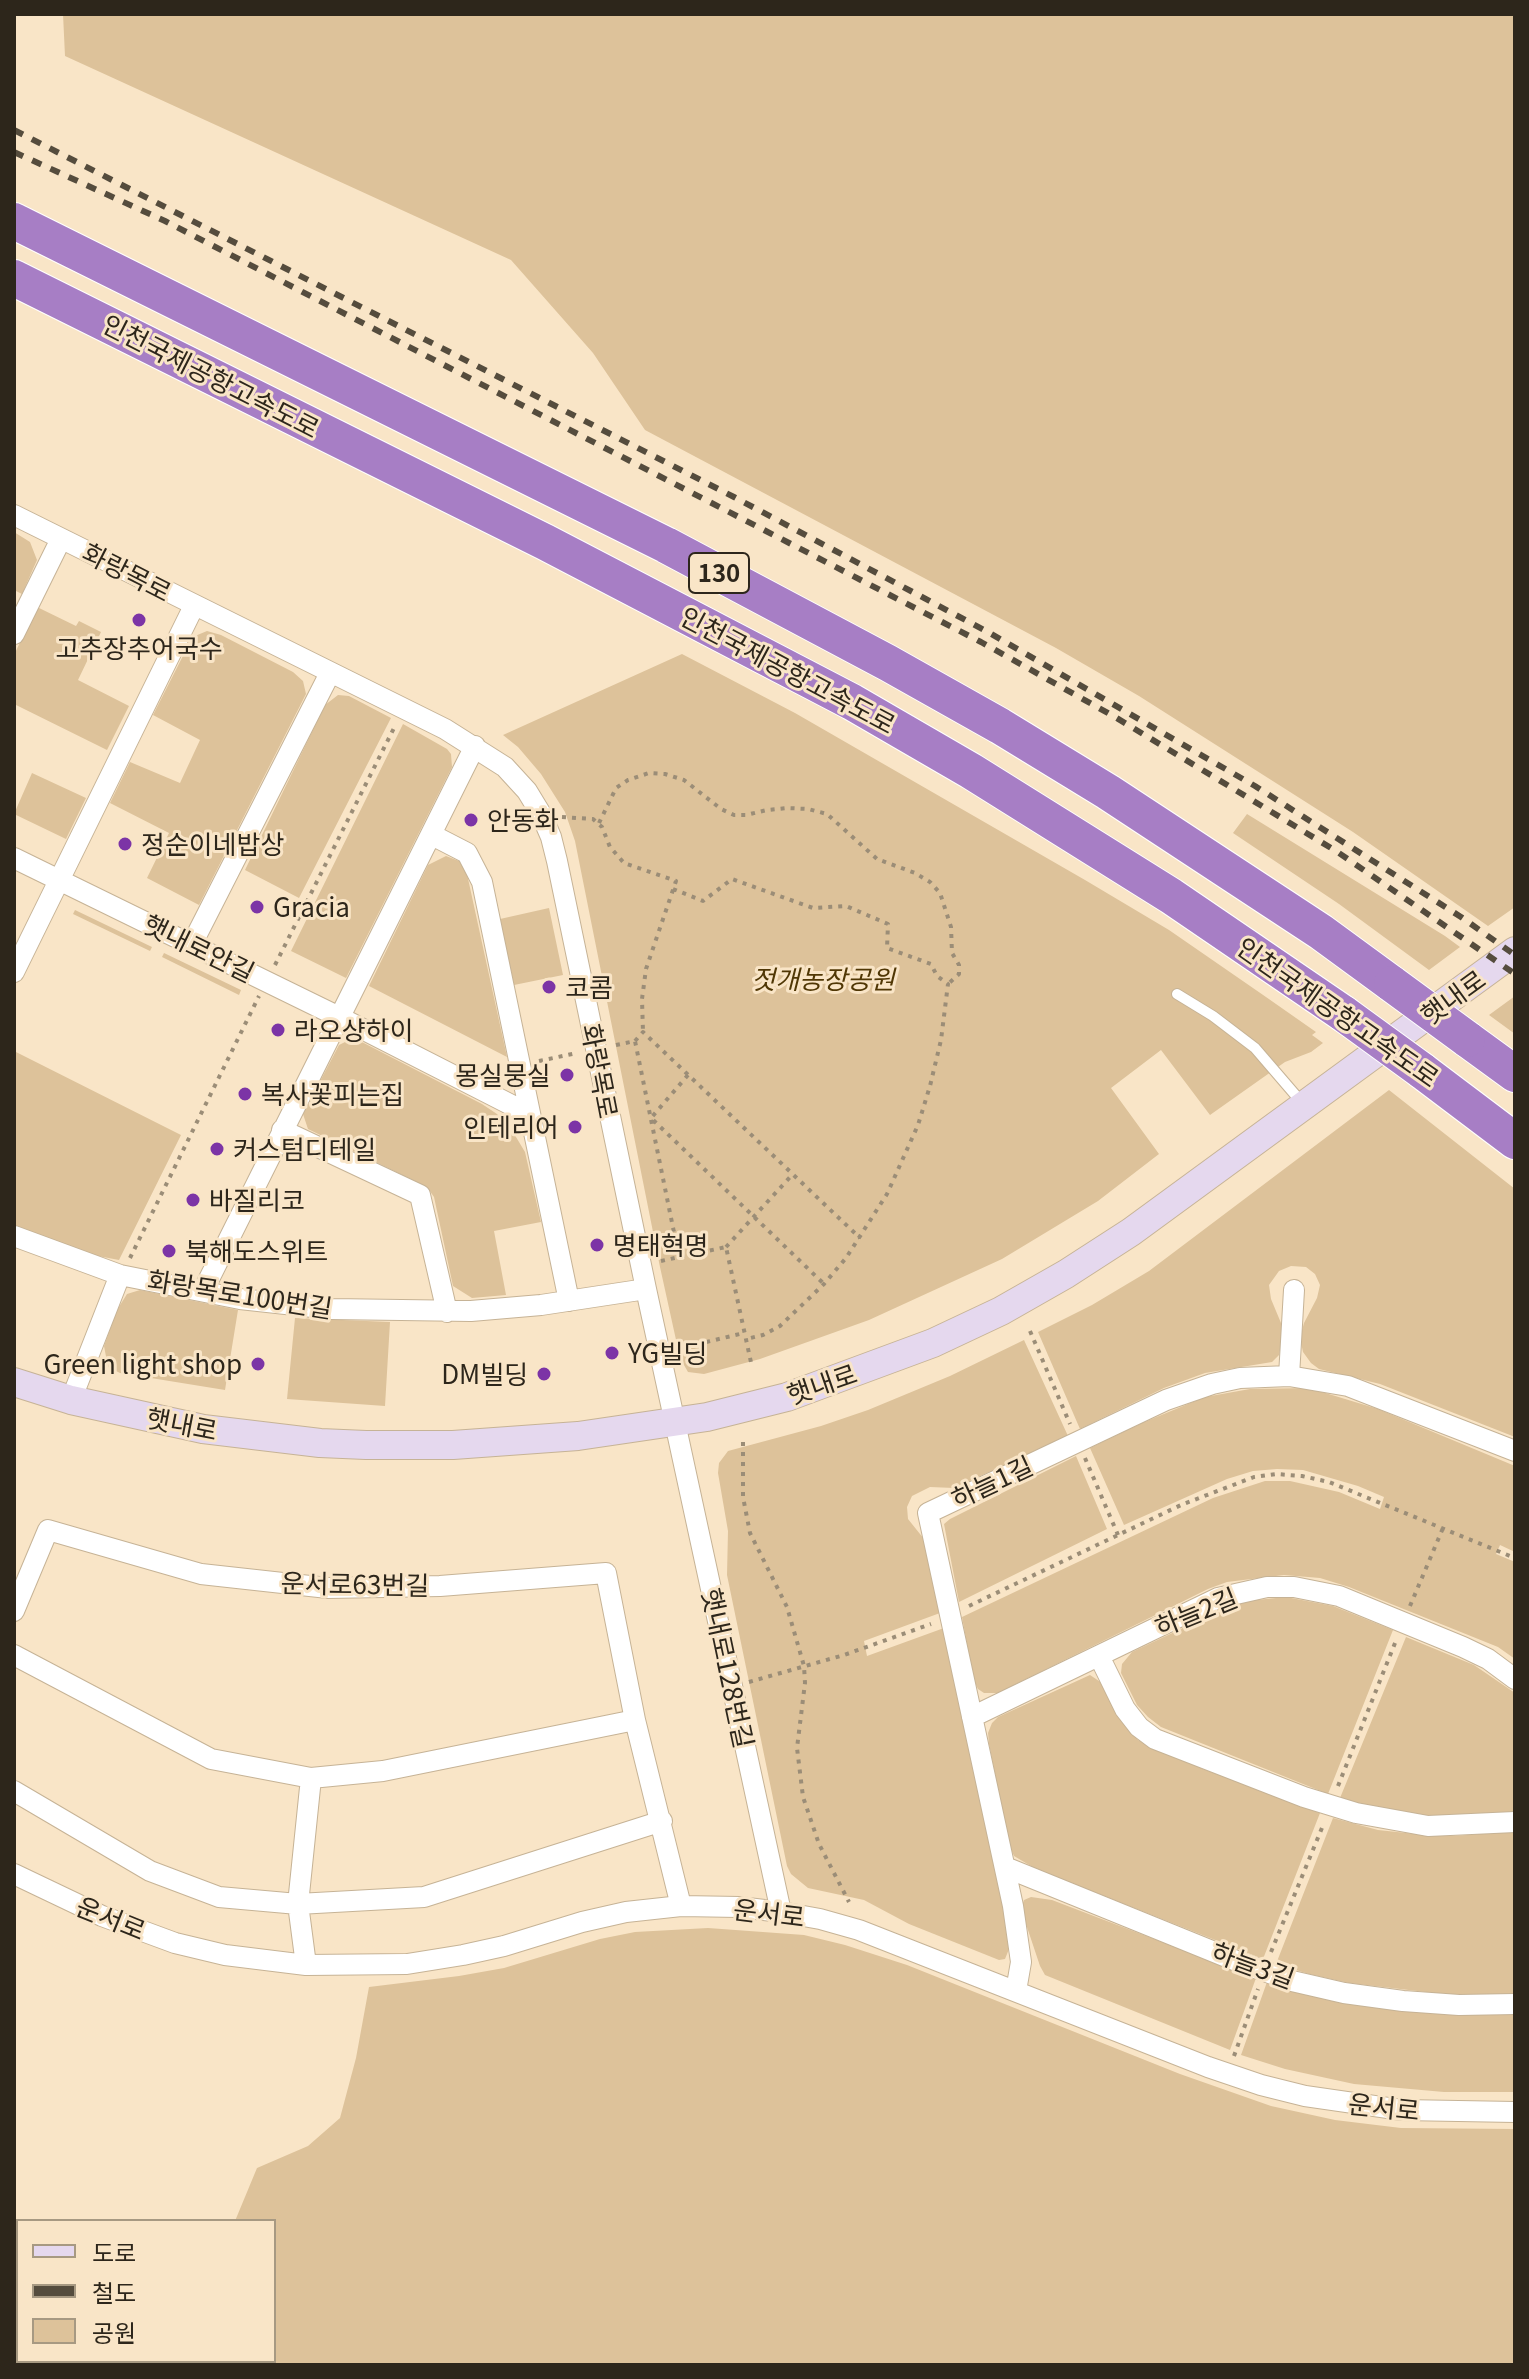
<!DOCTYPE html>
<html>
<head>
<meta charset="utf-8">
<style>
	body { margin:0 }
	#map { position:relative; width:1529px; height:2379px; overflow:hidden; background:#f9e5c7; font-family:Georgia,"Noto Sans KR",serif }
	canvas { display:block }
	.frame { position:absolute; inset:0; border:16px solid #2d261b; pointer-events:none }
	.legend { position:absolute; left:16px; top:2219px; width:260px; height:144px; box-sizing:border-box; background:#f9e5c7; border:2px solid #a79982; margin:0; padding:10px 14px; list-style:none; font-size:24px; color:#2d261b }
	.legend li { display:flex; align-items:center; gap:16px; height:40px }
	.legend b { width:40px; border:2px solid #a79982 }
</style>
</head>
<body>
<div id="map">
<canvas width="1529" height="2379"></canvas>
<div class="frame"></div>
<ul class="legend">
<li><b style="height:10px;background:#e5d8ee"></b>도로</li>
<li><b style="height:10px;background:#554c3d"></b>철도</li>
<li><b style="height:22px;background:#ddc29a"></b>공원</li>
</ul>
</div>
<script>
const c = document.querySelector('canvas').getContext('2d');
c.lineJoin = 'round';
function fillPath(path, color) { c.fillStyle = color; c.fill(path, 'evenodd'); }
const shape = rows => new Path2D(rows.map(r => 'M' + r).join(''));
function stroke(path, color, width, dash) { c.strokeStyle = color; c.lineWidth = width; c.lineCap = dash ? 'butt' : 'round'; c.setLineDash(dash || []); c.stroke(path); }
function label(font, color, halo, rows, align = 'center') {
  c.font = font + ' Georgia,"Noto Sans KR",serif'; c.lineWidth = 6; c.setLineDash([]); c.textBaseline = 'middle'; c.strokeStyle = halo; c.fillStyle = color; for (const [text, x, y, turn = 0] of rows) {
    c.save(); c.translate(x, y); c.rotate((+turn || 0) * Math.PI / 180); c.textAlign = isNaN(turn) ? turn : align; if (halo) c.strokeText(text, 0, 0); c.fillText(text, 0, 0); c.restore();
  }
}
fillPath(shape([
	[63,14,1515,14,1515,907,1488,926,1353,832,1139,696,1056,648,645,430,593,353,511,260,65,56],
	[14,532,30,542,37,560,22,594,14,590],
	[37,607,76,626,79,621,101,632,78,680,129,706,107,750,14,704,14,655],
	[207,631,221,635,293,672,303,681,306,694,199,905,147,878,169,833,110,803,130,762,180,783,200,740,153,715,190,642,195,636],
	[682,654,795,713,1085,880,1169,930,1266,997,1316,1032,1312,1035,1323,1043,1311,1052,1285,1062,1210,1115,1161,1050,1111,1088,1159,1154,1098,1201,1002,1259,869,1320,760,1359,704,1374,688,1372,680,1358,660,1267,575,841,565,812,541,774,518,747,503,735],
	[338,695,349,696,391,718,299,898,245,870,325,705],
	[403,724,447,749,451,754,452,767,346,978,291,951],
	[32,773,86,798,66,839,14,814],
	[1247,814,1445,936,1460,947,1429,970,1339,904,1233,833],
	[446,856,459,861,467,874,507,1057,369,986,428,865],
	[549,908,563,975,514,985,500,919],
	[75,910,152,947,150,951,73,914],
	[164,953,241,990,239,995,162,957],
	[1515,996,1515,1034,1489,1015],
	[351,1039,358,1040,482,1104,497,1114,513,1132,525,1152,541,1222,494,1231,506,1295,472,1298,453,1286,434,1197,427,1187,308,1129,303,1114,339,1045],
	[14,1051,181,1135,119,1260,98,1256,14,1226],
	[1389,1090,1515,1189,1515,1437,1380,1384,1319,1369,1311,1363,1303,1352,1300,1338,1304,1323,1317,1298,1320,1285,1315,1274,1306,1267,1291,1266,1279,1271,1269,1285,1271,1299,1281,1323,1283,1335,1279,1355,1272,1362,1205,1373,1164,1388,1080,1429,1038,1332,1092,1305,1149,1271],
	[140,1290,238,1310,225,1390,120,1373,108,1367,104,1346,117,1310,127,1294],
	[295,1318,390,1322,385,1406,287,1399],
	[1024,1340,1068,1436,954,1488,930,1487,912,1496,907,1507,908,1519,924,1539,940,1613,864,1641,867,1656,944,1628,1011,1944,1005,1959,999,1960,909,1924,864,1900,808,1888,791,1874,787,1866,727,1575,728,1531,718,1473,719,1463,728,1451,821,1426,868,1410,950,1376],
	[1309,1388,1378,1409,1515,1466,1515,1552,1500,1545,1496,1554,1515,1562,1515,1659,1498,1647,1349,1587,1320,1578,1284,1575,1227,1582,1208,1589,998,1693,984,1693,978,1689,974,1681,962,1617,1213,1498,1265,1481,1290,1481,1339,1492,1380,1509,1384,1497,1358,1486,1303,1470,1277,1469,1253,1471,1227,1479,1124,1525,1090,1448,1142,1423,1205,1397,1250,1389],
	[1076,1456,1107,1529,959,1602,944,1524,950,1519],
	[1286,1597,1333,1606,1393,1630,1328,1794,1161,1727,1148,1717,1137,1705,1121,1673,1122,1664,1132,1652,1202,1619,1246,1601],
	[1406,1637,1474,1665,1515,1693,1515,1813,1467,1817,1429,1816,1385,1810,1340,1798],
	[1090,1675,1102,1683,1115,1712,1138,1740,1203,1769,1320,1813,1263,1959,1036,1869,1014,1856,1010,1847,989,1744,988,1733,992,1723,998,1717],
	[1333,1818,1378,1830,1425,1835,1455,1836,1515,1831,1515,1994,1443,1994,1349,1983,1309,1974,1276,1964],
	[1031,1897,1052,1900,1256,1978,1230,2050,1045,1975,1040,1966,1021,1909,1024,1900],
	[708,1928,804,1935,845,1945,907,1965,1180,2074,1271,2106,1335,2120,1401,2128,1515,2129,1515,2365,68,2365,71,2361,274,2361,274,2221,235,2221,257,2168,308,2146,340,2118,356,2058,369,1987,459,1976,504,1968,600,1939,635,1932],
	[1267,1982,1322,1998,1515,2012,1515,2092,1444,2092,1354,2084,1285,2069,1241,2055]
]), '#ddc29a');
const service = shape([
	[1177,994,1213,1016,1255,1048,1304,1105]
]);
const minor = shape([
	[14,515,445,729,505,767,527,791,541,814,551,837,557,861,646,1289,781,1912],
	[14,634,61,539],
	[432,835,467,853,482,882,569,1301],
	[14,858,339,1017,529,1114],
	[192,944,330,673],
	[14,972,194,606],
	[282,1130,420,1195,447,1312],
	[14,1236,120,1275,240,1299,331,1309,471,1311,541,1305,646,1289],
	[203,1291,475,746],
	[1289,1376,1294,1290],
	[71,1400,120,1275],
	[14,1611,48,1530,201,1574,328,1588,440,1586,606,1573,635,1720,681,1906],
	[14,1655,211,1759,311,1778,383,1771,635,1720],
	[1099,1656,1125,1709,1139,1727,1155,1739,1304,1797,1356,1813,1428,1826,1515,1822],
	[972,1717,1218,1598,1267,1587,1294,1587,1339,1596,1463,1647,1488,1659,1515,1679],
	[14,1791,150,1871,219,1897,298,1904,424,1897,662,1821],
	[1005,1867,1239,1962,1292,1981,1344,1993,1403,2001,1459,2005,1515,2004],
	[14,1874,102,1916,175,1943,225,1955,306,1965,407,1964,463,1955,504,1946,582,1922,626,1912,681,1906,739,1907,781,1912,820,1919,859,1930,1208,2067,1261,2085,1305,2096,1402,2110,1515,2112],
	[306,1965,298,1904,311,1778],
	[1016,1991,1021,1962,1013,1906,928,1513,1166,1400,1212,1384,1240,1378,1289,1376,1348,1386,1515,1451]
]);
const secondary = shape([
	[14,1382,71,1400,203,1429,320,1443,366,1445,453,1445,578,1436,707,1417,787,1397,933,1343,1001,1311,1066,1274,1131,1232,1515,951]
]);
const motorway = shape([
	[14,221,666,545,888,663,1000,726,1108,792,1321,932,1392,984],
	[14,278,545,542,852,702,971,771,1171,896,1344,1014],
	[1467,1039,1515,1074],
	[1421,1070,1515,1141]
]);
stroke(service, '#c6b396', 12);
stroke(minor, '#c6b396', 22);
stroke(secondary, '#c6b396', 30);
stroke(motorway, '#fff', 38);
stroke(shape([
	[562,817,593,819,602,827,610,847,624,863,676,881,646,969,642,999,643,1032],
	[599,823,616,788,628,780,649,773,665,774,684,780,721,809,734,815,746,815,767,810,787,808,808,809,827,814,877,859,915,873,930,882,940,893,951,927,952,953,959,965,959,974,948,984],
	[673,889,703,901,732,879,813,908,846,906,888,924,887,948,931,964,937,976,948,984,941,1040,930,1086,918,1125,887,1194,846,1258,824,1284,780,1326,763,1335,746,1339],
	[275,965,395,726],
	[635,1041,643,1032,860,1238],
	[616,1045,635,1041,679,1257],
	[539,1061,577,1053],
	[688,1075,651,1118,824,1284],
	[726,1247,792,1175],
	[130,1258,259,996],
	[661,1261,726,1247,752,1367],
	[1030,1331,1070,1424],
	[677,1349,744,1333],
	[743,1442,743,1497,750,1533,787,1607,804,1666,805,1683,797,1748,803,1797,819,1844,849,1902],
	[1085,1458,1118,1535],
	[969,1606,1181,1505,1254,1477,1276,1474,1302,1476,1329,1482,1515,1558],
	[1410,1606,1443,1528],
	[749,1682,844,1655,931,1624],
	[1338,1786,1397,1638],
	[1271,1952,1324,1823],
	[1234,2056,1258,1989]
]), '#9b8d77', 4, [4, 6]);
stroke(service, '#fff', 10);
stroke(minor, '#fff', 20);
stroke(secondary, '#e5d8ee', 28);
stroke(motorway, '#a77ec5', 36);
stroke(shape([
	[14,130,734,497,986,631,1255,786,1461,917,1515,955],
	[14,152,165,221,981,642,1115,717,1336,851,1515,974]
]), '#554c3d', 6, [10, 10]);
const motorwayBridge = shape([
	[1392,984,1467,1039],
	[1344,1014,1421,1070]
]);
stroke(motorwayBridge, '#fff', 38, []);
stroke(motorwayBridge, '#a77ec5', 36);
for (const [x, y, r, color] of [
	[139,620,8,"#7c34a6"],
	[471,820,8,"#7c34a6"],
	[125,844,8,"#7c34a6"],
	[257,907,8,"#7c34a6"],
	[549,987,8,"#7c34a6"],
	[278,1030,8,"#7c34a6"],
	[567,1075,8,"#7c34a6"],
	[245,1094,8,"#7c34a6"],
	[575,1127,8,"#7c34a6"],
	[217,1149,8,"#7c34a6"],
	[193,1200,8,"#7c34a6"],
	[597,1245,8,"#7c34a6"],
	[169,1251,8,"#7c34a6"],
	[612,1353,8,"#7c34a6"],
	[258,1364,8,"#7c34a6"],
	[544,1374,8,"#7c34a6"]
]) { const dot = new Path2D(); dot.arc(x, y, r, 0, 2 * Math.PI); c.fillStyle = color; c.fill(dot); stroke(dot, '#f9e5c7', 3); }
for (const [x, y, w] of [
	[719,573,60]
]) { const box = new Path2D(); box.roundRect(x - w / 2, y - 20, w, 40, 6); c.fillStyle = '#f9e5c7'; c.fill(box); stroke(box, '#2d261b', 2); }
label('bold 24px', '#2d261b', null, [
	["130",719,573]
]);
label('26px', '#2d261b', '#f9e5c7', [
	["인천국제공항고속도로",211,376,27],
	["화랑목로",127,572,27],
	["인천국제공항고속도로",788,670,28],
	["햇내로안길",199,948,26],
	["햇내로",1453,997,-36],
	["인천국제공항고속도로",1338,1012,35],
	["화랑목로",600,1071,79],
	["화랑목로100번길",240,1294,9],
	["햇내로",822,1384,-19],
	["햇내로",182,1424,11],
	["하늘1길",992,1482,-25],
	["운서로63번길",355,1584,1],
	["하늘2길",1196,1612,-22],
	["햇내로128번길",728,1668,78],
	["운서로",769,1913,7],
	["운서로",111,1918,22],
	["하늘3길",1253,1965,20],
	["운서로",1384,2107,6]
]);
label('26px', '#2d261b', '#f9e5c7', [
	["고추장추어국수",139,648,"center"],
	["안동화",487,820],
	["정순이네밥상",141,844],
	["Gracia",273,907],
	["코콤",565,987],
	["라오샹하이",294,1030],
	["몽실뭉실",551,1075,"right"],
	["복사꽃피는집",261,1094],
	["인테리어",559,1127,"right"],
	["커스텀디테일",233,1149],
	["바질리코",209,1200],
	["명태혁명",613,1245],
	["북해도스위트",185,1251],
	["YG빌딩",628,1353],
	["Green light shop",242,1364,"right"],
	["DM빌딩",528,1374,"right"]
], 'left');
label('italic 26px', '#503705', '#f9e5c7', [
	["젓개농장공원",823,979]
]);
</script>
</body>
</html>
